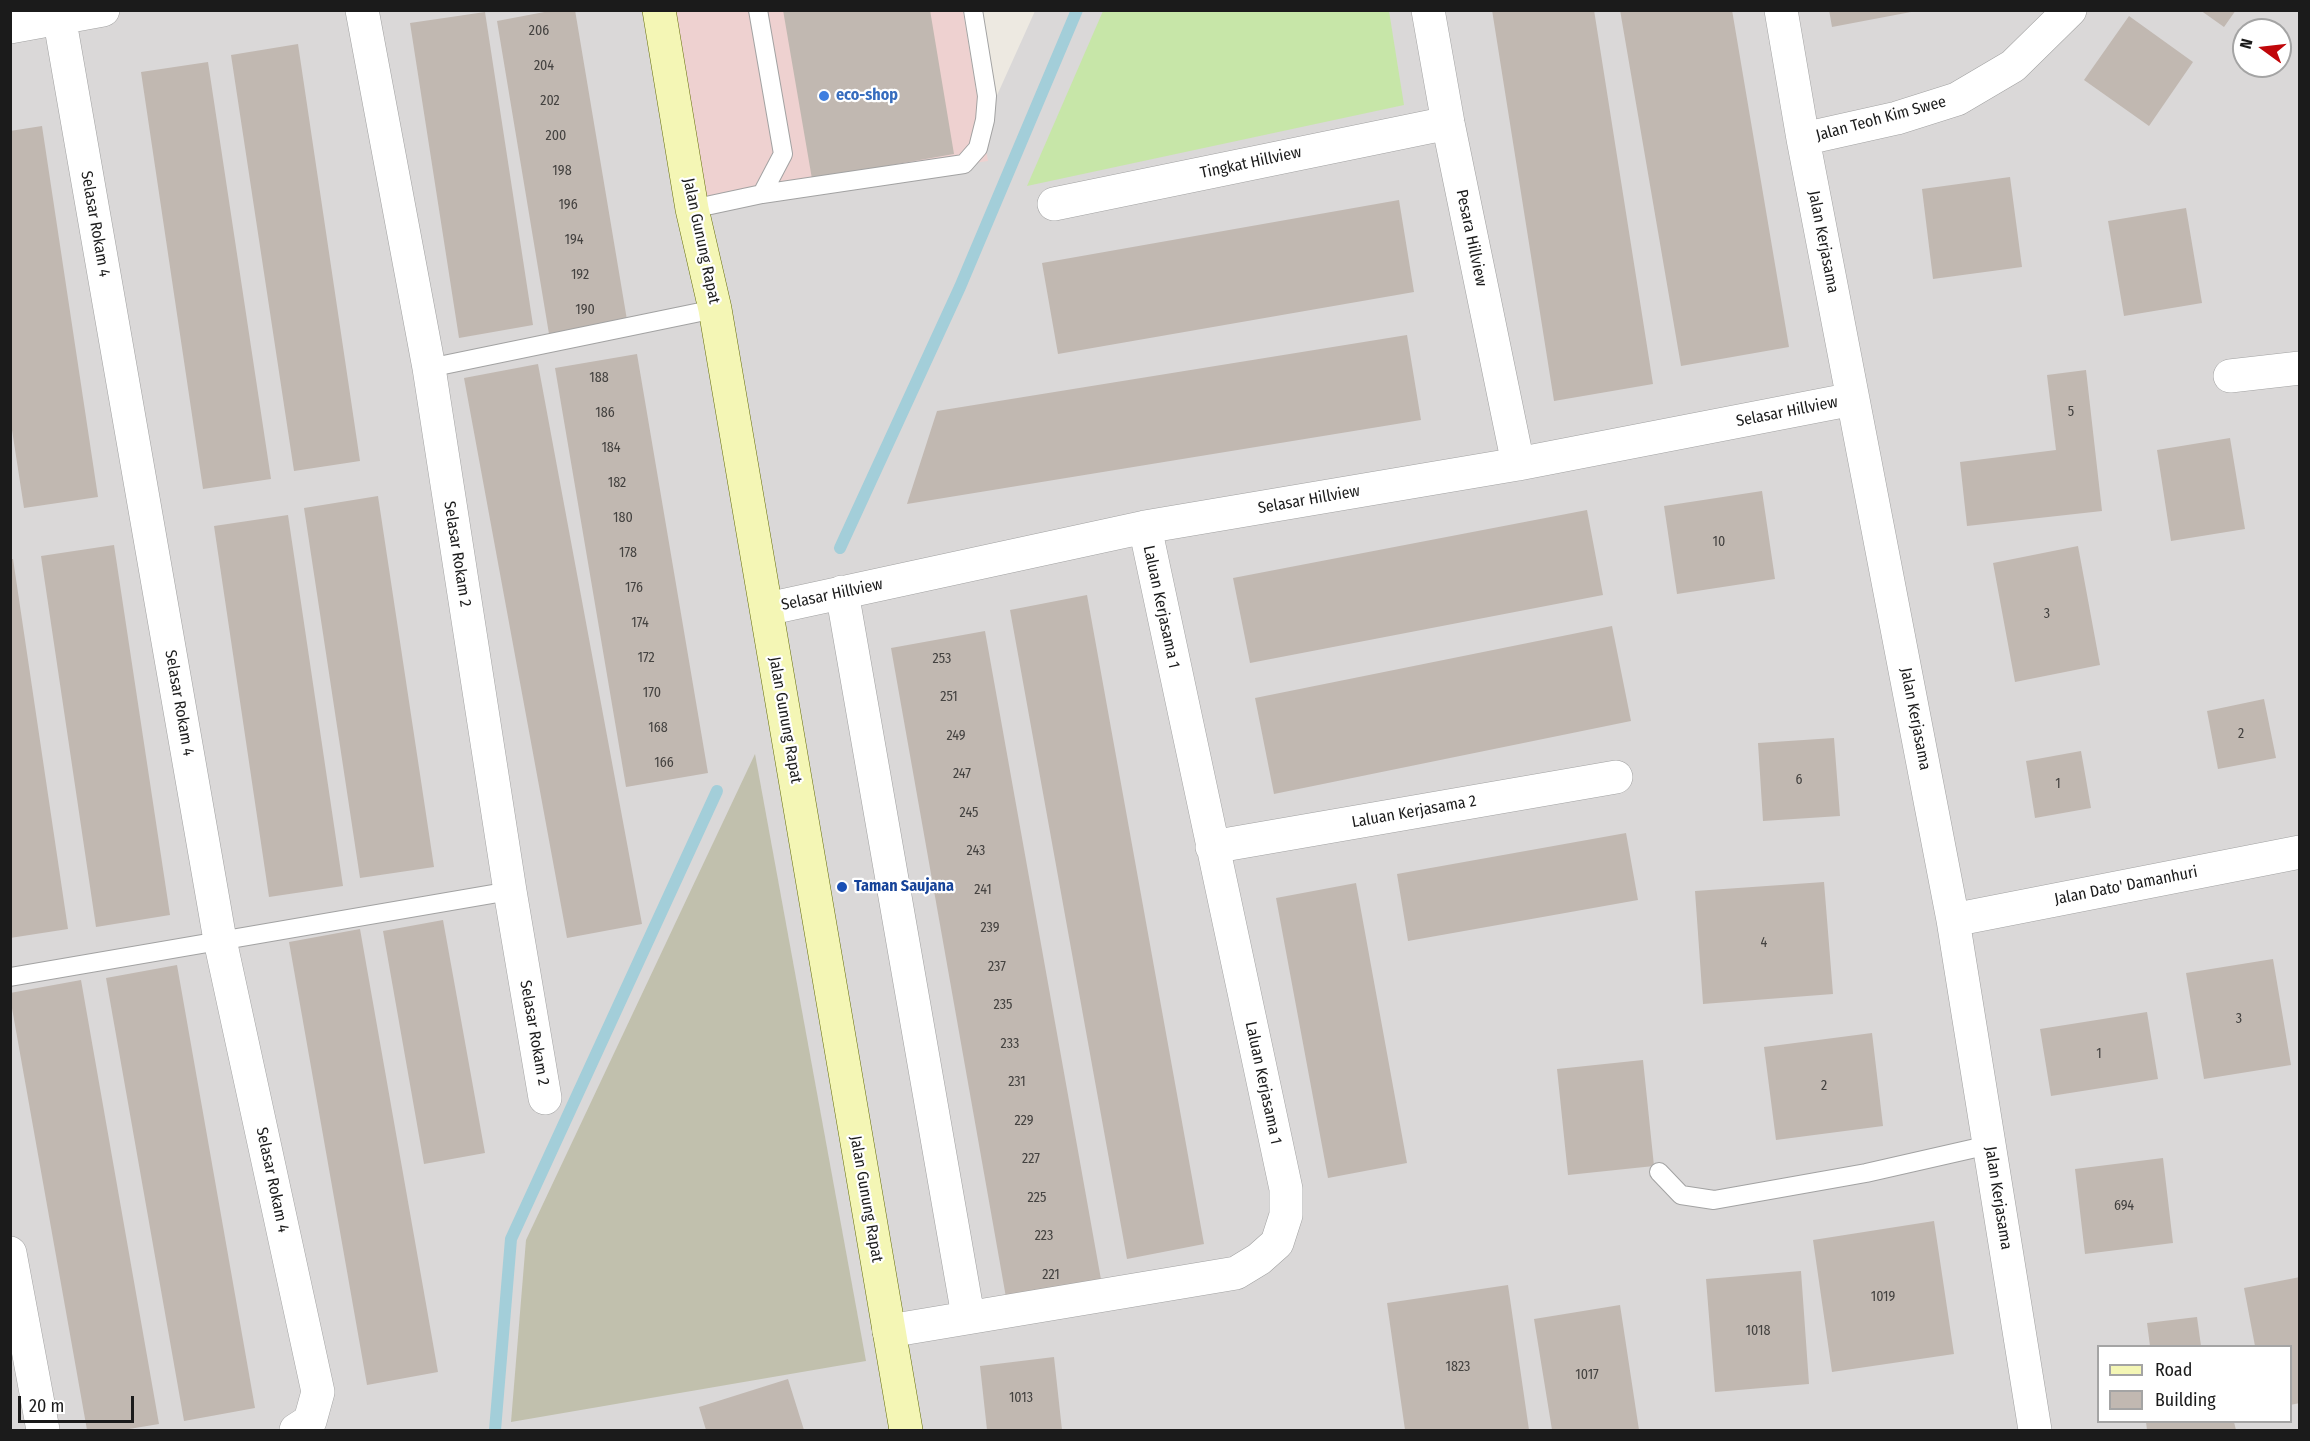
<!DOCTYPE html>
<html>
<head>
<meta charset="utf-8">
<style>
	body { margin:0 }
	#map { position:relative; width:2310px; height:1441px; overflow:hidden; background:#ede9e1; font-family:"Fira Sans Condensed",sans-serif }
	canvas { display:block }
	.frame { position:absolute; inset:0; border:12px solid #1b1b1b; pointer-events:none }
	.legend { position:absolute; left:2097px; top:1345px; width:195px; height:78px; box-sizing:border-box; background:#fff; border:2px solid #a4a4a4; margin:0; padding:8px 10px; list-style:none; font-size:18px; color:#1b1b1b }
	.legend li { display:flex; align-items:center; gap:12px; height:30px }
	.legend b { width:30px; border:2px solid #a4a4a4 }
	.north { position:absolute; left:2232px; top:18px; width:60px; height:60px; box-sizing:border-box; background:#fff; border:2px solid #a4a4a4; border-radius:50%; rotate:285deg; font-size:16px; font-weight:700; line-height:24px; text-align:center; color:#1b1b1b }
	.north::after { content:''; display:block; margin:auto; width:21px; height:27px; background:#c0070a; clip-path:polygon(50% 0,100% 100%,50% 72%,0 100%) }
	.scale { position:absolute; left:18px; top:1396px; width:116px; height:27px; box-sizing:border-box; border:3px solid #1b1b1b; border-top:0; padding-left:8px; font-size:18px; line-height:21px; white-space:nowrap; color:#1b1b1b; -webkit-text-stroke:4px #fff; paint-order:stroke }
</style>
</head>
<body>
<div id="map">
<canvas width="2310" height="1441"></canvas>
<div class="frame"></div>
<ul class="legend">
<li><b style="height:8px;background:#f4f6b5"></b>Road</li>
<li><b style="height:16px;background:#c1b8b1"></b>Building</li>
</ul>
<div class="north">N</div>
<div class="scale">20 m</div>
</div>
<script>
const c = document.querySelector('canvas').getContext('2d');
c.lineJoin = 'round';
function fillPath(path, color) { c.fillStyle = color; c.fill(path, 'evenodd'); }
const shape = rows => new Path2D(rows.map(r => 'M' + r).join(''));
function stroke(path, color, width, dash) { c.strokeStyle = color; c.lineWidth = width; c.lineCap = dash ? 'butt' : 'round'; c.setLineDash(dash || []); c.stroke(path); }
function label(font, color, halo, rows, align = 'center') {
  c.font = font + ' "Fira Sans Condensed",sans-serif'; c.lineWidth = 4.5; c.setLineDash([]); c.textBaseline = 'middle'; c.strokeStyle = halo; c.fillStyle = color; for (const [text, x, y, turn = 0] of rows) {
    c.save(); c.translate(x, y); c.rotate((+turn || 0) * Math.PI / 180); c.textAlign = isNaN(turn) ? turn : align; if (halo) c.strokeText(text, 0, 0); c.fillText(text, 0, 0); c.restore();
  }
}
fillPath(shape([
	[10,11,960,11,980,133,1035,11,2299,11,2299,1430,11,1430],
	[2244,30,2280,30,2280,66,2244,66],
	[2098,1346,2290,1346,2290,1422,2098,1422]
]), '#dad8d8');
fillPath(shape([
	[658,11,963,11,988,161,692,203]
]), '#eed1d0');
fillPath(shape([
	[755,754,866,1361,511,1422,526,1240]
]), '#c1c0ad');
fillPath(shape([
	[1103,11,1389,11,1404,105,1027,186]
]), '#c7e6a8');
stroke(shape([
	[840,548,960,287,1077,10],
	[495,1430,511,1239,717,791]
]), '#a3ced9', 12);
fillPath(shape([
	[555,10,575,10,627,320,549,334,497,21],
	[783,10,930,10,954,154,812,179],
	[1492,10,1594,10,1653,384,1554,401],
	[1620,10,1732,10,1789,347,1681,366],
	[1829,10,1911,10,1911,12,1832,27],
	[2200,10,2236,10,2224,27],
	[485,12,533,325,459,338,410,23],
	[2129,16,2193,62,2149,126,2084,80],
	[298,44,360,461,294,471,231,55],
	[208,62,271,479,203,489,141,72],
	[42,126,98,497,24,508,10,417,10,131],
	[2010,177,2022,267,1933,279,1922,189],
	[1399,200,1414,292,1058,354,1042,263],
	[2186,208,2202,303,2124,316,2108,221],
	[1407,335,1421,420,907,504,937,411],
	[637,354,708,773,626,787,555,368],
	[538,364,642,924,567,938,464,378],
	[2086,370,2102,511,1967,526,1960,462,2056,450,2047,375],
	[2230,438,2245,529,2171,541,2157,450],
	[1762,491,1775,579,1677,594,1664,506],
	[378,496,434,867,360,878,304,508],
	[1587,510,1603,595,1250,663,1233,578],
	[288,515,343,886,269,897,214,526],
	[114,545,170,915,96,927,41,556],
	[2078,546,2100,665,2015,682,1993,563],
	[10,559,13,559,68,929,10,938],
	[1087,595,1204,1244,1127,1259,1010,610],
	[1612,626,1631,721,1274,794,1255,698],
	[985,631,1102,1285,1007,1303,891,648],
	[2264,699,2276,758,2218,769,2207,711],
	[1834,738,1840,816,1763,821,1758,743],
	[2081,751,2091,808,2035,818,2026,761],
	[1626,833,1638,900,1408,941,1397,874],
	[1824,882,1833,994,1703,1004,1695,891],
	[1356,883,1407,1163,1328,1178,1276,898],
	[443,920,485,1153,424,1164,383,931],
	[360,929,438,1372,367,1385,289,942],
	[2273,959,2291,1065,2204,1079,2186,973],
	[177,965,255,1408,184,1421,106,978],
	[81,980,159,1424,123,1430,87,1430,10,997,10,993],
	[2147,1012,2158,1079,2051,1096,2040,1029],
	[1872,1033,1883,1126,1776,1140,1764,1047],
	[1643,1060,1654,1166,1568,1175,1557,1069],
	[2163,1158,2173,1243,2085,1254,2075,1169],
	[1934,1221,1954,1354,1832,1372,1813,1240],
	[1801,1271,1809,1384,1715,1392,1706,1279],
	[2300,1277,2300,1403,2290,1405,2290,1346,2255,1346,2244,1288],
	[1508,1285,1529,1430,1405,1430,1387,1303],
	[1620,1305,1639,1430,1552,1430,1534,1319],
	[2197,1317,2201,1346,2150,1346,2147,1323],
	[1054,1357,1062,1430,987,1430,980,1366],
	[788,1379,804,1430,706,1430,699,1407],
	[2146,1422,2234,1422,2236,1430,2147,1430]
]), '#c1b8b1');
const lane = shape([
	[762,194,964,164,978,148,985,120,987,96,973,10],
	[692,209,762,194,783,154,758,10],
	[429,368,715,309],
	[10,977,510,891],
	[1659,1172,1681,1195,1714,1200,1866,1173,1989,1145]
]);
const street = shape([
	[58,10,220,940,318,1392,310,1421,296,1430],
	[362,10,429,368,510,891,545,1098],
	[1428,10,1448,123,1518,464],
	[1781,10,1803,139,1953,920,2035,1430],
	[10,27,103,10],
	[1803,139,1897,118,1957,99,2013,66,2070,10],
	[1054,204,1448,123],
	[2230,376,2300,368],
	[842,592,968,1316],
	[767,609,1145,527,1518,464,1853,399],
	[1212,847,1616,777],
	[1953,920,2300,852],
	[10,1253,43,1430],
	[889,1331,1236,1273,1259,1259,1277,1243,1286,1215,1286,1189,1145,527]
]);
const secondary = shape([
	[659,10,692,209,715,309,906,1430]
]);
stroke(lane, '#a2a2a2', 20);
stroke(street, '#a2a2a2', 34);
stroke(secondary, '#636c08', 34);
stroke(lane, '#fff', 18);
stroke(street, '#fff', 33);
stroke(secondary, '#f4f6b5', 33);
for (const [x, y, r, color] of [
	[824,96,6,"#3f7fe0"],
	[842,887,6,"#1a4fb4"]
]) { const dot = new Path2D(); dot.arc(x, y, r, 0, 2 * Math.PI); c.fillStyle = color; c.fill(dot); stroke(dot, '#fff', 2); }
label('14px', '#444240', null, [
	["206",539,31],
	["204",544,66],
	["202",550,101],
	["200",556,136],
	["198",562,171],
	["196",568,205],
	["194",574,240],
	["192",580,275],
	["190",585,310],
	["188",599,378],
	["5",2071,412],
	["186",605,413],
	["184",611,448],
	["182",617,483],
	["180",623,518],
	["10",1719,542],
	["178",628,553],
	["176",634,588],
	["3",2047,614],
	["174",640,623],
	["172",646,658],
	["253",942,659],
	["170",652,693],
	["251",949,697],
	["168",658,728],
	["2",2241,734],
	["249",956,736],
	["166",664,763],
	["247",962,774],
	["6",1799,780],
	["1",2058,784],
	["245",969,813],
	["243",976,851],
	["241",983,890],
	["239",990,928],
	["4",1764,943],
	["237",997,967],
	["235",1003,1005],
	["3",2239,1019],
	["233",1010,1044],
	["1",2099,1054],
	["231",1017,1082],
	["2",1824,1086],
	["229",1024,1121],
	["227",1031,1159],
	["225",1037,1198],
	["694",2124,1206],
	["223",1044,1236],
	["221",1051,1275],
	["1019",1883,1297],
	["1018",1758,1331],
	["1823",1458,1367],
	["1017",1587,1375],
	["1013",1021,1398]
]);
label('bold 16px', '#366cbe', '#fff', [
	["eco-shop",836,96]
], 'left');
label('16px', '#1b1b1b', '#fff', [
	["Jalan Teoh Kim Swee",1881,119,-15],
	["Tingkat Hillview",1251,163,-12],
	["Selasar Rokam 4",95,224,80],
	["Pesara Hillview",1471,238,78],
	["Jalan Gunung Rapat",701,241,78],
	["Jalan Kerjasama",1823,242,79],
	["Selasar Hillview",1787,412,-11],
	["Selasar Hillview",1309,500,-10],
	["Selasar Rokam 2",457,554,81],
	["Selasar Hillview",832,595,-12],
	["Laluan Kerjasama 1",1161,607,78],
	["Selasar Rokam 4",179,703,80],
	["Jalan Kerjasama",1915,719,79],
	["Jalan Gunung Rapat",785,720,80],
	["Laluan Kerjasama 2",1414,812,-10],
	["Jalan Dato' Damanhuri",2126,886,-11],
	["Selasar Rokam 2",534,1033,80],
	["Laluan Kerjasama 1",1263,1083,78],
	["Selasar Rokam 4",272,1180,78],
	["Jalan Kerjasama",1998,1198,81],
	["Jalan Gunung Rapat",866,1199,80]
]);
label('bold 16px', '#164399', '#fff', [
	["Taman Saujana",854,887]
], 'left');
</script>
</body>
</html>
